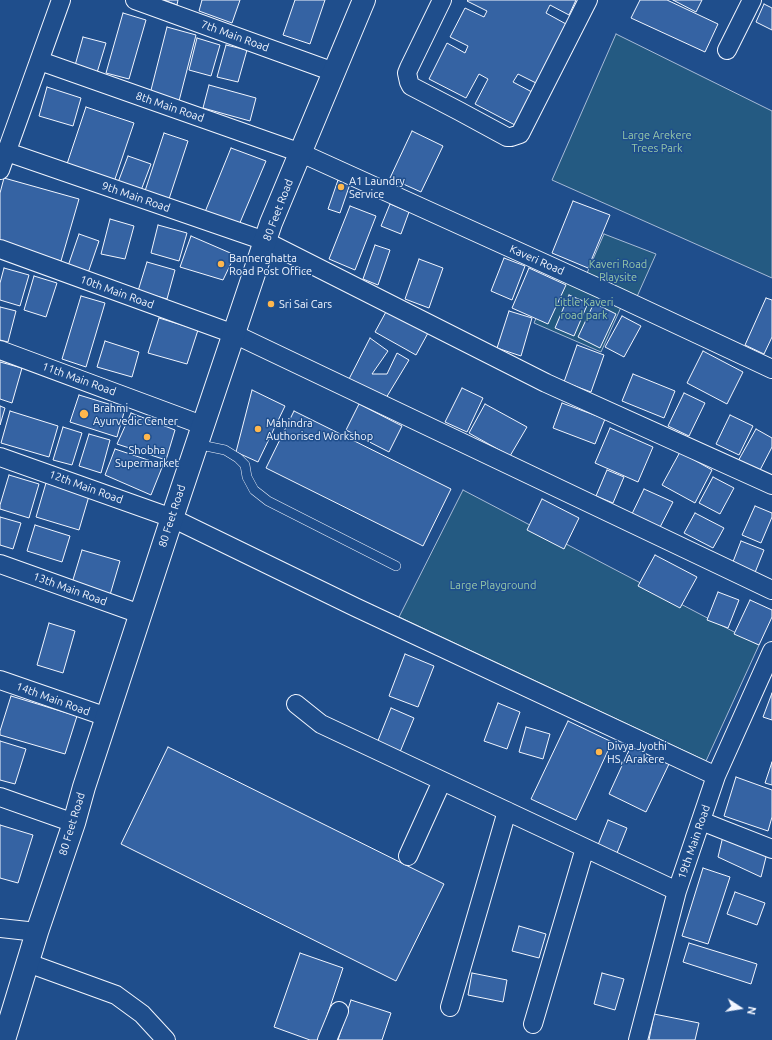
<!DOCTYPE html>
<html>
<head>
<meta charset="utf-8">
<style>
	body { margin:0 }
	#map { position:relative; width:772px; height:1040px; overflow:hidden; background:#1f4e8c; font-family:Ubuntu,sans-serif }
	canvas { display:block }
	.north { position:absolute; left:720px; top:988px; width:40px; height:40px; -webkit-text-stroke:3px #1f4e8c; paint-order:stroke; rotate:102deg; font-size:11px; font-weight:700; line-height:16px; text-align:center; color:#f2f6ff }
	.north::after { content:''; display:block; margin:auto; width:14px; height:18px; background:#f2f6ff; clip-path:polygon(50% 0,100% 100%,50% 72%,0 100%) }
</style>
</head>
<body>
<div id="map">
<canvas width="772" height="1040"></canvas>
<div class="north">N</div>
</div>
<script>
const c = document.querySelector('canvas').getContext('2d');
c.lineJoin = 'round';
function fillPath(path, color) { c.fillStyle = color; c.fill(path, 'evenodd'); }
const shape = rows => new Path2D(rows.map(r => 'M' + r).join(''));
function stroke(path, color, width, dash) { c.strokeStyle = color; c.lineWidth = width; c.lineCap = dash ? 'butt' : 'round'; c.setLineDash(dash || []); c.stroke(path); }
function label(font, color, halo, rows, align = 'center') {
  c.font = font + ' Ubuntu,sans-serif'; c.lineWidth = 3; c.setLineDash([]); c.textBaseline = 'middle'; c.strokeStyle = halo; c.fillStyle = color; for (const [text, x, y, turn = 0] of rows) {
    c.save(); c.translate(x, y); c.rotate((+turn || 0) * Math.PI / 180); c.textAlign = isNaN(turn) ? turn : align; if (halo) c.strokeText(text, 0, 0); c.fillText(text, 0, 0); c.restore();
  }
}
const green = shape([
	[616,34,772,111,772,278,552,180,616,34],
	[604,234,656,254,631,310,622,305,601,352,534,323,560,262,587,273,604,234],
	[463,490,759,645,706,761,399,617,463,490]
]);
fillPath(green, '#245a82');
stroke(green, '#a8bbd7', 1);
const building = shape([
	[164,0,178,0,177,5,164,0],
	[202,0,240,0,232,23,199,11,202,0],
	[295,0,325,0,310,44,283,35,295,0],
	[468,0,576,0,569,15,550,5,546,13,566,24,536,83,518,74,513,82,532,92,515,125,475,104,488,79,479,74,466,98,429,79,447,43,465,53,468,46,450,37,465,8,484,17,487,11,467,1,468,0],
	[640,0,667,0,718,24,705,52,631,18,640,0],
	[673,0,702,0,696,12,673,0],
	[764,4,772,8,772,30,756,22,764,4],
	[123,13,146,20,129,79,106,73,123,13],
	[167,27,196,35,179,101,150,94,167,27],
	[83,37,106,43,96,76,74,69,83,37],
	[197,38,220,45,211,76,189,70,197,38],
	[226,45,247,50,238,82,217,77,226,45],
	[209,85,256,98,250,121,203,108,209,85],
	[47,87,81,98,73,126,39,116,47,87],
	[86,107,134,123,114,182,66,167,86,107],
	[412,131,443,146,421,192,390,178,412,131],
	[164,133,188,141,168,202,144,194,164,133],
	[231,148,266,161,239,225,205,212,231,148],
	[128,156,151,164,140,193,117,185,128,156],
	[4,178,79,199,61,261,0,244,0,193,4,178],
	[338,180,350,184,340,213,328,209,338,180],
	[573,201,610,215,588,268,552,253,573,201],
	[390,204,409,212,401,234,381,226,390,204],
	[350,206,376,216,355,270,329,259,350,206],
	[110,219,134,226,125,259,101,254,110,219],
	[158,225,187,233,179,261,151,253,158,225],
	[79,234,99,241,88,273,68,266,79,234],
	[191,236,235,255,223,280,180,267,191,236],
	[375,245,390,250,378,285,363,279,375,245],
	[504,258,525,266,512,300,491,291,504,258],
	[419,259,443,268,429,308,405,299,419,259],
	[147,262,175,270,167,299,138,291,147,262],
	[4,268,29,275,20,306,0,300,0,283,4,268],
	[529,268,566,285,548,324,512,308,529,268],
	[34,276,57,283,46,317,24,310,34,276],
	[569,295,588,303,574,336,555,328,569,295],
	[81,296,105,303,86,367,62,359,81,296],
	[766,298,772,300,772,337,764,354,745,345,766,298],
	[594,303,616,314,600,348,578,337,594,303],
	[0,307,16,311,8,342,0,340,0,307],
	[387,310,428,333,416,355,375,332,387,310],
	[509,311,532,318,521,356,497,348,509,311],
	[622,316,641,326,624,357,605,347,622,316],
	[159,318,198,330,187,364,148,353,159,318],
	[370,338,388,351,372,374,387,374,397,353,409,360,386,398,348,381,370,338],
	[105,341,139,352,132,377,97,367,105,341],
	[577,345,604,355,591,392,564,382,577,345],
	[703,351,743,372,727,404,687,383,703,351],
	[0,362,22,368,12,403,0,399,0,362],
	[633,374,675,391,664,418,622,401,633,374],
	[462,388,483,398,467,432,445,422,462,388],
	[252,390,285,406,258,462,236,452,252,390],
	[684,393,705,403,689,436,668,426,684,393],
	[79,395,125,409,117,437,70,422,79,395],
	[562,403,605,419,595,444,553,428,562,403],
	[359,404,402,426,389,452,346,430,359,404],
	[485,404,527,427,510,456,469,433,485,404],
	[0,406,5,408,0,425,0,406],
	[10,411,58,426,49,457,1,443,10,411],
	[294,411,451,489,423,546,266,468,294,411],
	[131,413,175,430,166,460,117,444,131,413],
	[730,415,753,426,739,455,716,444,730,415],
	[63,427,82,433,72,465,53,460,63,427],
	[610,428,653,447,638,482,595,463,610,428],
	[756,429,772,438,772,447,758,474,737,463,756,429],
	[89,434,110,440,101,473,79,466,89,434],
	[115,449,163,465,151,495,105,475,115,449],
	[680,452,712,470,695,503,662,485,680,452],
	[607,470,624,477,613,503,596,496,607,470],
	[9,475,39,484,29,518,0,509,0,505,9,475],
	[713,477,734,488,720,514,699,503,713,477],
	[46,483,89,496,79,530,36,517,46,483],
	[644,489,673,502,658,531,630,518,644,489],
	[542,499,579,518,564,549,527,530,542,499],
	[755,506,772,513,772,517,761,543,742,535,755,506],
	[695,513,724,528,713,548,684,533,695,513],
	[0,517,21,523,13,549,0,545,0,517],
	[35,525,70,536,62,562,27,551,35,525],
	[741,541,764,550,754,575,731,567,741,541],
	[82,550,120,561,110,595,72,583,82,550],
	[655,555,697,577,680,608,638,586,655,555],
	[718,592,739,600,728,628,707,620,718,592],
	[750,600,772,610,772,617,759,645,734,634,750,600],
	[49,623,75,631,63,673,37,665,49,623],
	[405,654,434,666,418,707,389,696,405,654],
	[772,693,772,720,763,717,772,693],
	[11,696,77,716,65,754,0,735,0,731,11,696],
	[498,703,520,712,507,749,484,741,498,703],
	[391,708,414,718,400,752,377,743,391,708],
	[568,721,612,742,576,820,531,799,568,721],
	[526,727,550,734,543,759,519,752,526,727],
	[0,741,26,749,15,784,0,780,0,741],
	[631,746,669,764,646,812,609,794,631,746],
	[168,747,444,884,396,981,121,844,168,747],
	[772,762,772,785,765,783,772,762],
	[736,777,772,790,772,817,768,831,724,816,736,777],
	[608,820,627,828,617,853,598,845,608,820],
	[0,825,33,835,18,883,0,878,0,825],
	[724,832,768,849,761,877,718,857,724,832],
	[703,868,730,877,708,944,682,936,703,868],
	[735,892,765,903,757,925,727,914,735,892],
	[519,926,546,934,539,958,512,951,519,926],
	[689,943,757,964,751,984,683,962,689,943],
	[300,953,343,968,319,1040,310,1040,274,1027,300,953],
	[472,973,507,980,503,1002,468,995,472,973],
	[602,973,624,979,615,1010,594,1004,602,973],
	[351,1000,391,1013,382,1040,338,1040,351,1000],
	[654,1014,699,1023,695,1040,649,1040,654,1014]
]);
fillPath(building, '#3563a3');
stroke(building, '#f2f6ff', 1);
const service = shape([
	[196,444,225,450,238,458,245,465,247,477,254,490,268,501,396,566]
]);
const minor = shape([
	[135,0,334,72],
	[442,0,409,68,407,73,409,82,411,86,459,111,507,137,511,137,520,134,588,0],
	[727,50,752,0],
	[40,61,301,153,601,289,772,369],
	[7,152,265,241,546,383,772,485],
	[0,170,61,0],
	[0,249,234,334,772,590],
	[0,350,202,425],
	[0,457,172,518,355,607,716,776],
	[0,564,140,614],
	[0,680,107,717],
	[296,704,321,724,677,891],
	[0,797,74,823],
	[701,821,772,849],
	[408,856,442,781],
	[0,928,37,932],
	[28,963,116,995,142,1014,166,1040],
	[450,1007,507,811],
	[533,1024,585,848],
	[327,1040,339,1011],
	[638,1040,677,891,716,776,772,651]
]);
const secondary = shape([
	[4,1040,37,932,74,823,84,787,172,518,271,223,364,0]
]);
stroke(service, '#f2f6ff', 10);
stroke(minor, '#f2f6ff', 20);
stroke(secondary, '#f2f6ff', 24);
stroke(service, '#1f4e8c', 9);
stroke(minor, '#1f4e8c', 18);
stroke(secondary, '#1f4e8c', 22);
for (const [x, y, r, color] of [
	[341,187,4,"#ffb74d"],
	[221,264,4,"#ffb74d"],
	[271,304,4,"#ffb74d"],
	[84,414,5,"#ffb74d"],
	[258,429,4,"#ffb74d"],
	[147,437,4,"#ffb74d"],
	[599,752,4,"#ffb74d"]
]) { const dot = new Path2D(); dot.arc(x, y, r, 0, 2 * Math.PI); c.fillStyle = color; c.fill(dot); stroke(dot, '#1f4e8c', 1.5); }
label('11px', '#f2f6ff', '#1f4e8c', [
	["7th Main Road",235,36,20],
	["8th Main Road",170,107,19],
	["9th Main Road",136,197,19],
	["80 Feet Road",278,210,-69],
	["Kaveri Road",537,260,24],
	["10th Main Road",117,292,20],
	["11th Main Road",79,379,20],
	["12th Main Road",86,487,20],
	["80 Feet Road",172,516,-72],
	["13th Main Road",70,589,20],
	["14th Main Road",53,699,20],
	["80 Feet Road",72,824,-73],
	["19th Main Road",694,842,-71]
]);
label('11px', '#97c8a6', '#1f4e8c', [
	["Large Arekere",657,135],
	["Trees Park",657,148],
	["Kaveri Road",618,264],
	["Playsite",618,277],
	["Little Kaveri",584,302],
	["road park",584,315],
	["Large Playground",493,585]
]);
label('11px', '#f2f6ff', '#1f4e8c', [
	["A1 Laundry",349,181],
	["Service",349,194],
	["Bannerghatta",229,258],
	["Road Post Office",229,271],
	["Sri Sai Cars",279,304],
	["Brahmi",93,408],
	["Ayurvedic Center",93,421],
	["Mahindra",266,423],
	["Authorised Workshop",266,436],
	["Shobha",147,450,"center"],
	["Supermarket",147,463,"center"],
	["Divya Jyothi",607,746],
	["HS, Arakere",607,759]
], 'left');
</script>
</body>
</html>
